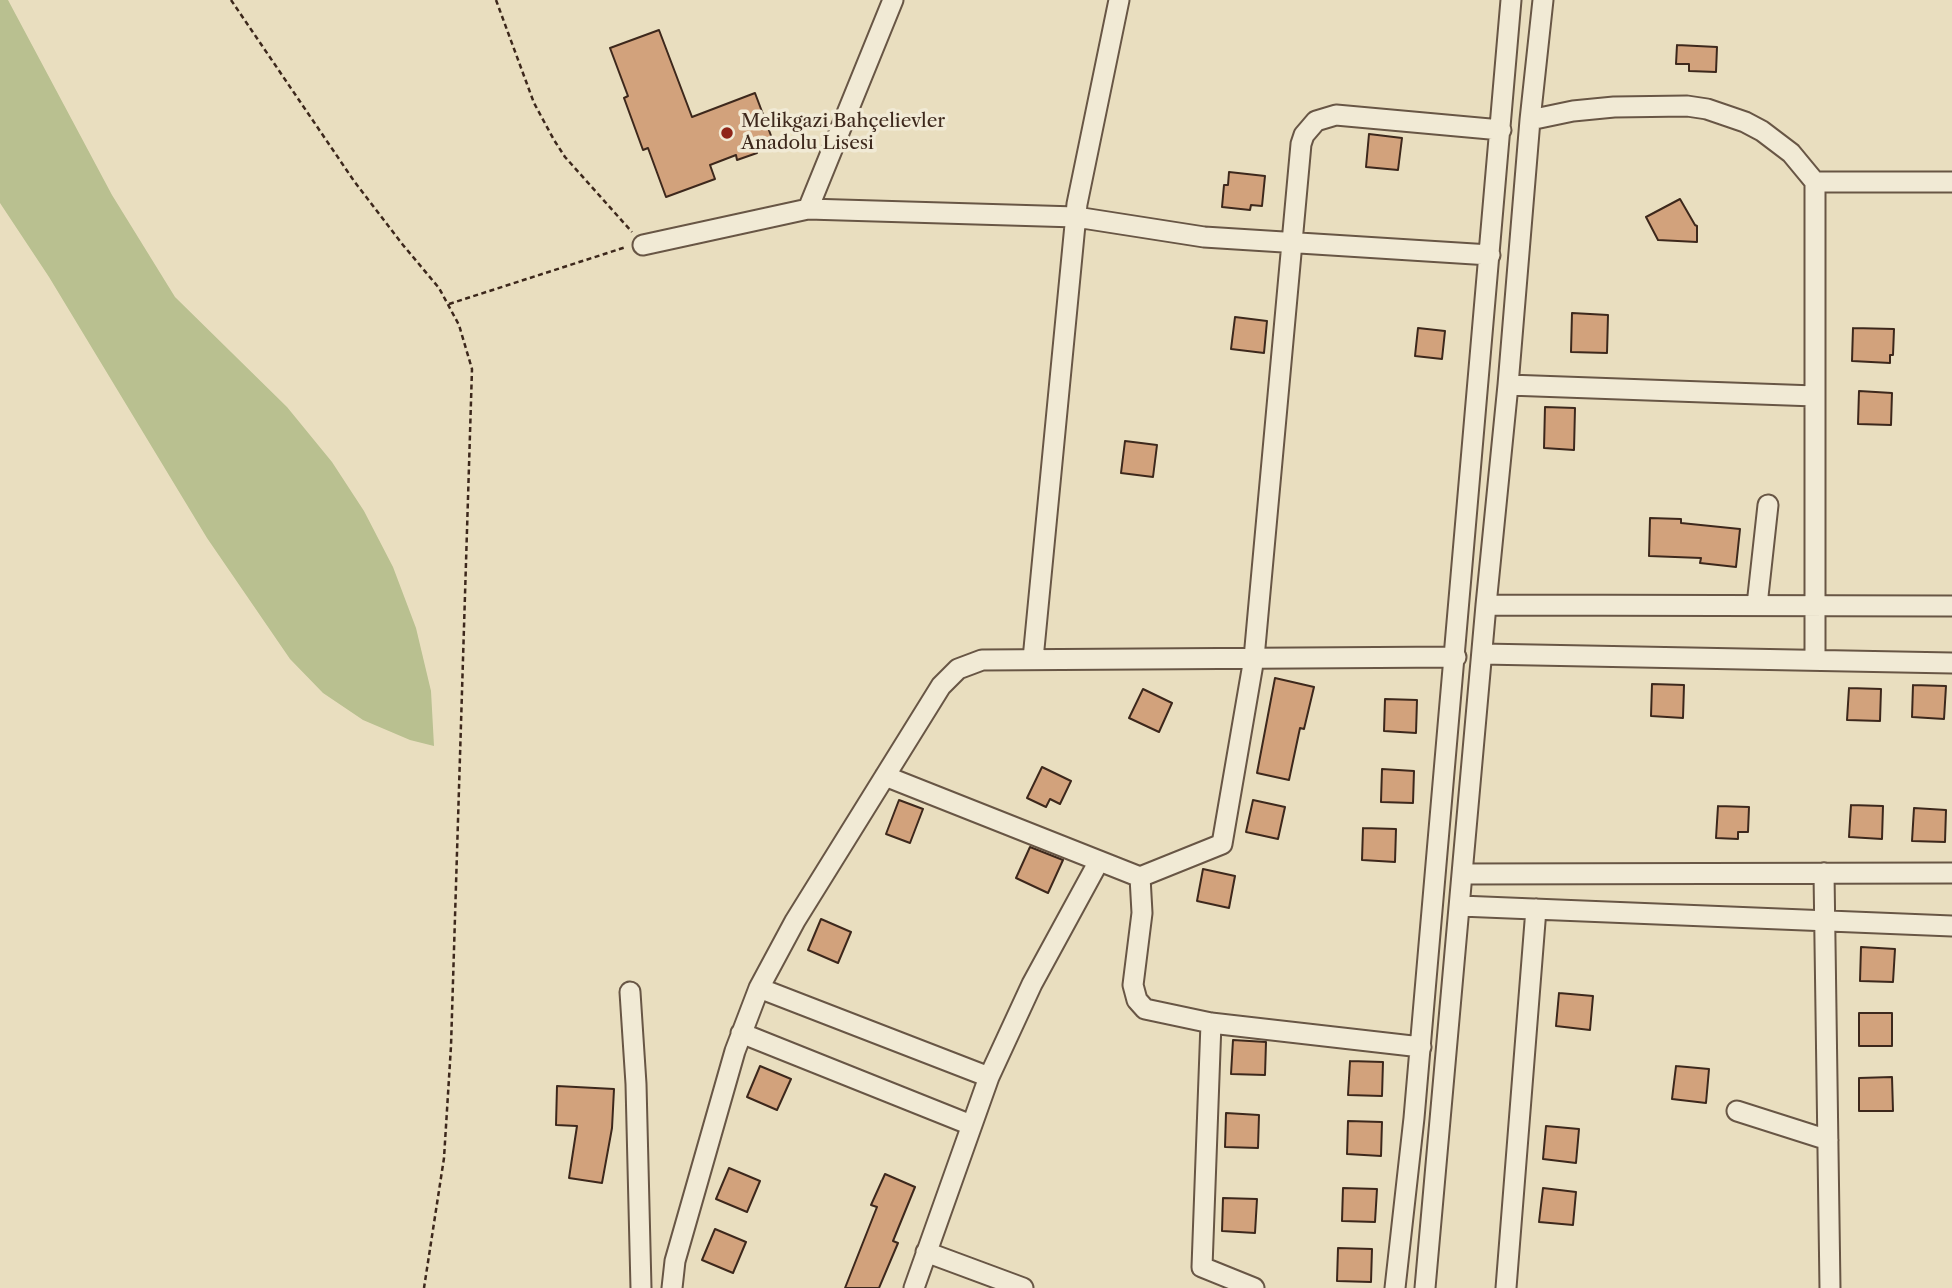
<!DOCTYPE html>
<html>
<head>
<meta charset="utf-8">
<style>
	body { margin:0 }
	canvas { display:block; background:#e9debf }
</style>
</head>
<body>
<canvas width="1952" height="1288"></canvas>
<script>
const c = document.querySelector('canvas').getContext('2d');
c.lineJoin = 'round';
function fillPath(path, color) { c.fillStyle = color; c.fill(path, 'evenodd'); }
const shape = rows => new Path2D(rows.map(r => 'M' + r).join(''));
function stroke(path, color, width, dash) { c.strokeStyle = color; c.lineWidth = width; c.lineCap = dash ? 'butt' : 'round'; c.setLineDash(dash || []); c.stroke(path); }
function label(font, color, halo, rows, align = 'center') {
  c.font = font + ' "Libre Caslon Text",serif'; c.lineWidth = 7; c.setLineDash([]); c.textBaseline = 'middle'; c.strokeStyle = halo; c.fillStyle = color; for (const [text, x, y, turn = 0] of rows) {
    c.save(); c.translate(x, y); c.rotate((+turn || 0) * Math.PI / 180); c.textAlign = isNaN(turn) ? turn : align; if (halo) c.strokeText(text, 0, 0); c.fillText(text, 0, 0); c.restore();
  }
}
fillPath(shape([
	[0,0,8,0,112,195,175,297,287,407,332,462,364,511,393,567,416,628,431,691,434,746,410,740,363,720,323,693,290,659,207,538,49,277,0,203]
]), '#b9c090');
const building = shape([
	[659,30,692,117,755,93,773,141,755,148,757,153,737,160,736,155,710,165,715,179,666,197,648,148,643,150,624,98,628,96,610,48,659,30],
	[1677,45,1717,47,1716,72,1689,71,1689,64,1676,64,1677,45],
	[1369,134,1402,138,1398,170,1366,167,1369,134],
	[1229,172,1265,176,1262,206,1251,205,1250,210,1222,207,1224,185,1228,185,1229,172],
	[1680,199,1695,225,1697,226,1697,242,1658,240,1646,217,1680,199],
	[1572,313,1608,315,1607,353,1571,352,1572,313],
	[1235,317,1267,321,1264,353,1231,349,1235,317],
	[1418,328,1445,331,1442,359,1415,356,1418,328],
	[1853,328,1894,329,1893,355,1890,355,1890,363,1852,361,1853,328],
	[1859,391,1892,393,1891,425,1858,424,1859,391],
	[1545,407,1575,408,1574,450,1544,448,1545,407],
	[1125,441,1157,445,1153,477,1121,473,1125,441],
	[1650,518,1681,519,1681,523,1740,529,1736,567,1700,563,1701,558,1649,556,1650,518],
	[1275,678,1314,687,1304,729,1300,728,1289,780,1257,773,1275,678],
	[1652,684,1684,685,1683,718,1651,716,1652,684],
	[1913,685,1946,686,1944,719,1912,717,1913,685],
	[1849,688,1881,689,1880,721,1847,720,1849,688],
	[1143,689,1172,703,1159,732,1129,718,1143,689],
	[1385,699,1417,700,1416,733,1384,731,1385,699],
	[1042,767,1071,781,1060,804,1050,799,1046,807,1027,798,1042,767],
	[1382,769,1414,771,1413,803,1381,802,1382,769],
	[899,800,923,809,910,843,886,834,899,800],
	[1253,800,1285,807,1278,839,1246,832,1253,800],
	[1851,805,1883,806,1882,839,1849,837,1851,805],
	[1718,806,1749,807,1748,832,1738,832,1738,839,1716,838,1718,806],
	[1914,808,1946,810,1945,842,1912,841,1914,808],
	[1363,828,1396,829,1395,862,1362,860,1363,828],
	[1030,847,1063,860,1048,893,1016,878,1030,847],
	[1203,869,1235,876,1229,908,1197,901,1203,869],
	[821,919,851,932,838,963,808,950,821,919],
	[1861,947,1895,949,1893,982,1860,981,1861,947],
	[1559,993,1593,996,1590,1030,1556,1026,1559,993],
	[1859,1013,1892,1013,1892,1046,1859,1046,1859,1013],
	[1233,1040,1266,1042,1265,1075,1231,1074,1233,1040],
	[1350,1061,1383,1062,1382,1096,1348,1095,1350,1061],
	[760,1066,791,1079,777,1110,747,1097,760,1066],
	[1676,1066,1709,1069,1706,1103,1672,1099,1676,1066],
	[1892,1077,1893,1111,1859,1111,1859,1078,1892,1077],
	[557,1086,614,1089,612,1128,602,1183,569,1178,577,1126,556,1125,557,1086],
	[1226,1113,1259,1115,1258,1148,1225,1147,1226,1113],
	[1348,1121,1382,1122,1381,1156,1347,1154,1348,1121],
	[1546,1126,1579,1129,1576,1163,1543,1159,1546,1126],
	[729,1168,760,1181,747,1212,716,1199,729,1168],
	[885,1174,915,1187,893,1241,898,1243,879,1288,845,1288,877,1207,871,1205,885,1174],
	[1343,1188,1377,1189,1375,1222,1342,1221,1343,1188],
	[1543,1188,1576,1192,1573,1225,1539,1222,1543,1188],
	[1223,1198,1257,1199,1255,1233,1222,1231,1223,1198],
	[715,1229,746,1242,733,1273,702,1260,715,1229],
	[1338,1248,1372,1249,1371,1282,1337,1281,1338,1248]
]);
fillPath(building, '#d2a27c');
stroke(building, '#3d281c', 2);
const street = shape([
	[1530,120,1573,111,1614,107,1687,106,1707,109,1745,122,1762,131,1791,153,1815,182,1952,182],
	[1815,182,1815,660],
	[808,209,893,0],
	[643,245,808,209,1076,217,1204,237,1490,255],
	[1508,385,1815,396],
	[1486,605,1952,606],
	[1757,605,1768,505],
	[1482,654,1952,663],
	[1033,659,1077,204,1119,0],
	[885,776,1140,877,1222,844,1254,658,1301,144,1304,135,1316,121,1336,115,1501,130],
	[1824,873,1830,1288],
	[1463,874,1952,873],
	[1140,877,1142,913,1133,985,1137,1000,1145,1009,1211,1023,1421,1047],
	[1460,906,1952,926],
	[759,988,989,1077],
	[630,992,636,1084,641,1288],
	[1211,1023,1202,1267,1254,1288],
	[741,1033,971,1125],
	[1737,1111,1828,1140],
	[926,1252,1023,1288],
	[672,1288,675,1261,735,1051,759,988,795,921,941,686,958,669,982,660,1456,657],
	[914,1288,989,1077,1032,984,1099,861],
	[1395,1288,1414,1118,1511,0],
	[1425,1288,1486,605,1508,385,1530,120,1543,0],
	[1506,1288,1536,909]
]);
stroke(street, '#685645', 23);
stroke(shape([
	[231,0,354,181,403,245,439,288,459,325,472,369,451,1046,444,1158,424,1288],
	[496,0,534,103,554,140,565,157,632,232],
	[449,304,626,247]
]), '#3d281c', 2.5, [5, 3.5]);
stroke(street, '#f1ead5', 19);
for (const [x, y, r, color] of [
	[727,133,7,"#8f2418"]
]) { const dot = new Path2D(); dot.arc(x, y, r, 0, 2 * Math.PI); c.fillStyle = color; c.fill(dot); stroke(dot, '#f1ead5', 2.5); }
label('19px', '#3d281c', '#f1ead5', [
	["Melikgazi Bahçelievler",741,122],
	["Anadolu Lisesi",741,144]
], 'left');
</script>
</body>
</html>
